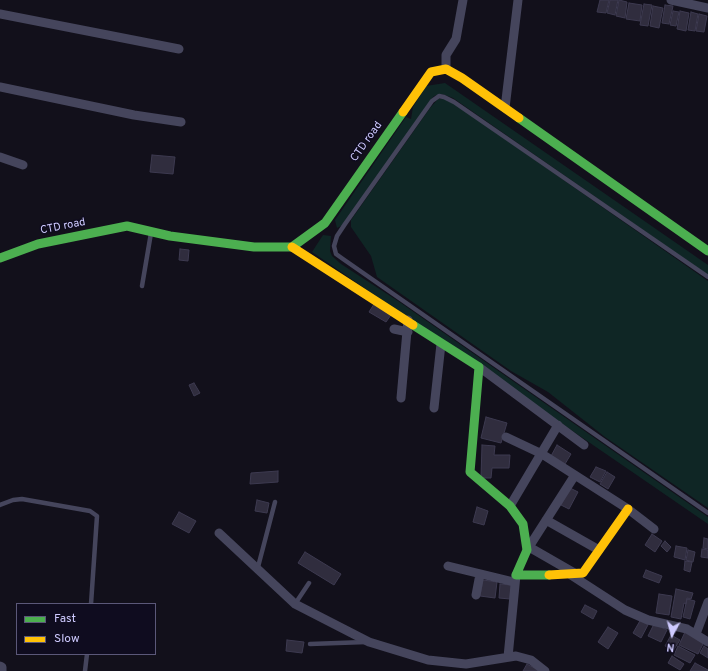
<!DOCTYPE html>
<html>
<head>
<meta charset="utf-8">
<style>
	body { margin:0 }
	#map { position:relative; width:708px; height:671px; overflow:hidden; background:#12101b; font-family:Overpass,sans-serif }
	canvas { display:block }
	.legend { position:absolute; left:16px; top:603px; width:140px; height:52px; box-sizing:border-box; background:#0f0c1f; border:1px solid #5b5879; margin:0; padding:5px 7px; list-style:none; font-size:12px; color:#cecaff }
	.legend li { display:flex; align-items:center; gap:8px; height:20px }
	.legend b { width:20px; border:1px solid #5b5879 }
	.north { position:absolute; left:652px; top:615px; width:40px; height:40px; -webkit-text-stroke:3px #0f0c1f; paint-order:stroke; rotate:187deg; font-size:11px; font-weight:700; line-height:16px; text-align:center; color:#cecaff }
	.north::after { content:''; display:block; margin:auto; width:14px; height:18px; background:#cecaff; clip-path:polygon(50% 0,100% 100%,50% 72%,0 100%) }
</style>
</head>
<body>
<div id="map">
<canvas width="708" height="671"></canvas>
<ul class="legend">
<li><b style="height:5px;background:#4caf50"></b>Fast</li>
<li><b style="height:5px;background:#ffc107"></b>Slow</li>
</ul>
<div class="north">N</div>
</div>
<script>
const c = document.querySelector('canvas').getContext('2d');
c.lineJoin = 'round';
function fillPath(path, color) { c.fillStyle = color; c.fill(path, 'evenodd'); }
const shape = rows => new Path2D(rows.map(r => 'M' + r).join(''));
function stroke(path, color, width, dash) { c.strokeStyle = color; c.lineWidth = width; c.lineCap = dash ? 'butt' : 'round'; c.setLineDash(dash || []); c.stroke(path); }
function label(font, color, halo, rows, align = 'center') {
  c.font = font + ' Overpass,sans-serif'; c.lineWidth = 3; c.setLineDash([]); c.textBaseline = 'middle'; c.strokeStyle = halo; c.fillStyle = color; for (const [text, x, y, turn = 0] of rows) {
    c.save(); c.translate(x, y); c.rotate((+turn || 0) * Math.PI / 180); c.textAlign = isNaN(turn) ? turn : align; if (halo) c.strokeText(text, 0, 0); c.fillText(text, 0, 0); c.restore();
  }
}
fillPath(shape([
	[445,83,708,265,708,275,453,98,442,94,434,96,431,100,343,225,337,228,335,220,406,117,411,119,413,107,426,86],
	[438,99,445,99,452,102,708,281,708,508,605,437,548,392,511,371,377,277,371,256,351,227,351,220,430,108],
	[323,235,331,236,330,251,332,256,341,264,398,301,708,517,708,524,312,252]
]), '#0f2625');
const building = shape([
	[600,0,609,0,606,13,597,12,600,0],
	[610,0,618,0,615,15,607,13,610,0],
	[619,0,627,2,625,18,616,16,619,0],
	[629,3,642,5,640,21,626,19,629,3],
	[644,4,652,5,648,26,640,25,644,4],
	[665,5,673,6,669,24,662,23,665,5],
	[653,6,663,8,659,28,650,26,653,6],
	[673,11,679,12,676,26,670,25,673,11],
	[680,11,689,13,686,31,677,29,680,11],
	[691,12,698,14,695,31,688,30,691,12],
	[699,14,707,16,704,32,696,31,699,14],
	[152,155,175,157,173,174,150,172,152,155],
	[180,249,189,250,188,261,179,260,180,249],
	[376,301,393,312,386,322,369,312,376,301],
	[194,383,200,393,194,396,189,385,194,383],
	[486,417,507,423,501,443,481,438,486,417],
	[482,445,495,446,494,455,510,455,509,468,492,468,491,478,481,478,482,445],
	[557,445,571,454,565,464,551,456,557,445],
	[596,467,606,471,600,482,590,477,596,467],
	[278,471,278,482,250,484,251,473,278,471],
	[607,472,615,477,608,489,600,484,607,472],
	[570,488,578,492,569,509,561,505,570,488],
	[257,500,269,503,267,513,255,511,257,500],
	[477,507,488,511,484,525,473,522,477,507],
	[179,512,196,521,189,533,172,524,179,512],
	[652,534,662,541,655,552,645,545,652,534],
	[704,538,708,539,708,549,703,548,704,538],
	[665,541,671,547,667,552,661,546,665,541],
	[676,546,687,548,685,560,674,557,676,546],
	[702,549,708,550,708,558,701,557,702,549],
	[688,550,695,552,693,562,686,560,688,550],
	[305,552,341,574,334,585,298,563,305,552],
	[685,561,692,562,690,572,684,570,685,561],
	[646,570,662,576,659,583,643,577,646,570],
	[483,580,497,582,495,598,480,596,483,580],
	[500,584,511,585,510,599,499,598,500,584],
	[676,589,693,593,691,599,687,598,686,604,684,603,681,619,671,617,676,589],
	[659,594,672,596,669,615,656,613,659,594],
	[687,599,695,601,690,619,683,617,687,599],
	[585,605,597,611,593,619,581,612,585,605],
	[641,619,649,623,641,638,633,633,641,619],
	[654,624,667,630,661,642,648,636,654,624],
	[608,627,618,633,608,649,598,642,608,627],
	[685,632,704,642,698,654,679,645,685,632],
	[671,635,680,640,673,651,665,646,671,635],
	[287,640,304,642,302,653,286,651,287,640],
	[678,646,695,655,690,663,674,655,678,646],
	[704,646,708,649,708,658,700,653,704,646],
	[672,656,684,664,680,670,668,663,672,656],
	[695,663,708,670,708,671,690,671,695,663],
	[527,664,540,671,523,671,527,664]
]);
fillPath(building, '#302d3e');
stroke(building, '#3d3a50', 1);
stroke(shape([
	[708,277,454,102,444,97,439,96,432,101,345,224,337,236,334,246,336,254,343,259,708,513],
	[142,286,151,233],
	[0,505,13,500,22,499,90,511,97,516,91,604],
	[258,567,275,502],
	[295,604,309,583],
	[310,644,366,642],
	[85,671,87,654]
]), '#45455c', 4.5);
stroke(shape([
	[671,0,708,8],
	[0,14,179,49],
	[446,69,446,55,456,39,463,0],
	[0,87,134,115,181,122],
	[505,108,518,0],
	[0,157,23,165],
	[394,329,408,332],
	[479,367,584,445],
	[401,398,408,320],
	[434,408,441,344],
	[506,437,542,454,628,509,654,529],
	[510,506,558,425],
	[546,520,599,550],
	[219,533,295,604,369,642,428,660,466,664,516,656,531,660,545,671],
	[529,547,576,574],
	[527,550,575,475],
	[448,566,514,582],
	[571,575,625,610,648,620,687,629,708,642],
	[476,595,480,574],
	[696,634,708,602],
	[508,657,516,575],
	[0,666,2,667,2,671]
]), '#45455c', 9);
stroke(shape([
	[519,118,708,251],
	[0,258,38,244,127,226,170,236,254,247,292,247,325,223,403,112],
	[413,325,479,367,470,472,510,506,523,524,527,550,516,575,549,575]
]), '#4caf50', 9);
stroke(shape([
	[403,112,431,72,446,69,462,78,519,118],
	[292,247,413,325],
	[549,575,583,573,628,509]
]), '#ffc107', 9);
label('11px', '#cecaff', '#0f0c1f', [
	["CTD road",367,142,-55],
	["CTD road",63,227,-11]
]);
</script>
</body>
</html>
